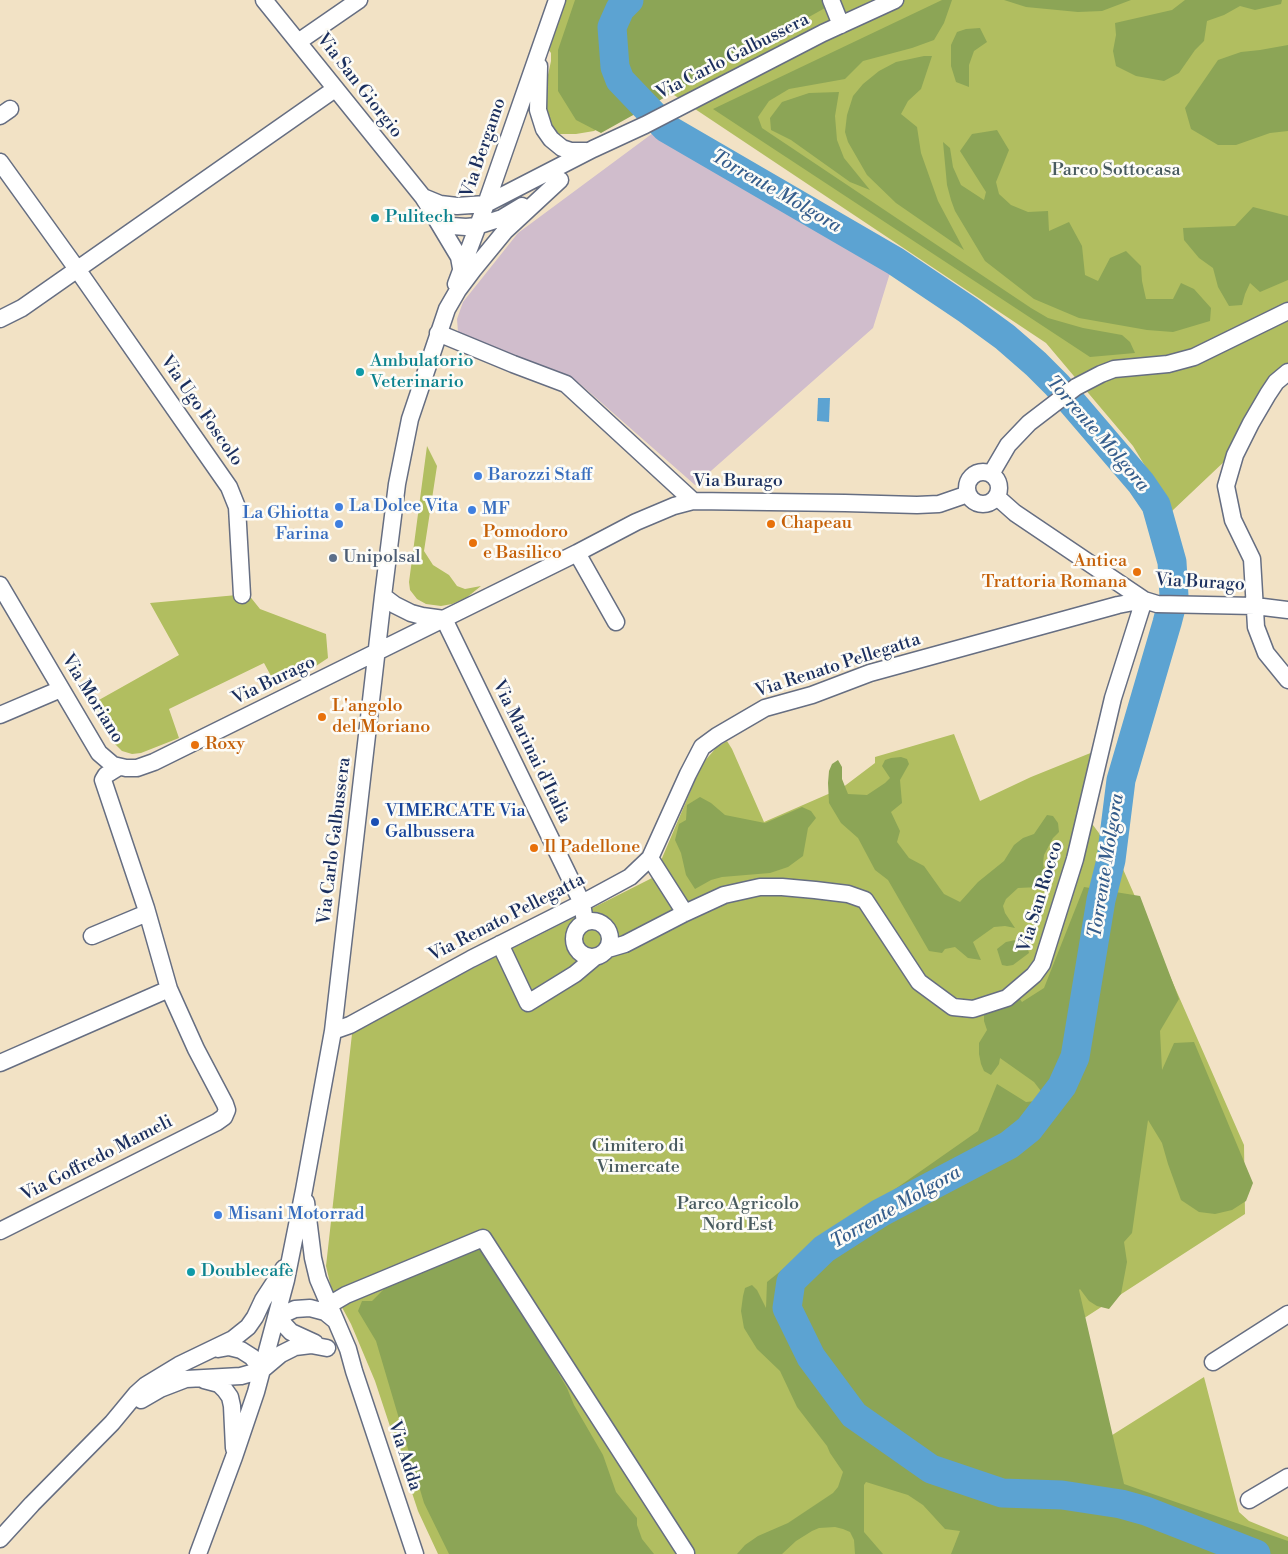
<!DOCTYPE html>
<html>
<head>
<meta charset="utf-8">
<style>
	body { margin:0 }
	canvas { display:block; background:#f2e2c5 }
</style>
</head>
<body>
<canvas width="1288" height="1554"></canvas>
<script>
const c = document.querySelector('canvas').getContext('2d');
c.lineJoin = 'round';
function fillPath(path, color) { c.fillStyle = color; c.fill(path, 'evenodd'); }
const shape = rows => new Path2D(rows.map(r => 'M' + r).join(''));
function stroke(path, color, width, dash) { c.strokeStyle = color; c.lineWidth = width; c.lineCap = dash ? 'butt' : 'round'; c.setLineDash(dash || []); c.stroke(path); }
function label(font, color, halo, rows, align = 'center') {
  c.font = font + ' "Libre Bodoni",serif'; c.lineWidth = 5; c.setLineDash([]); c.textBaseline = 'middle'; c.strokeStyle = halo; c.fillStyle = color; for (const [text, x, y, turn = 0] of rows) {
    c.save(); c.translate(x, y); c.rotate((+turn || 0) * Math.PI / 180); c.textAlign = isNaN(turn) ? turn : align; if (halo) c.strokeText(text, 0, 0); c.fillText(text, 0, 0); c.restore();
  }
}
fillPath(shape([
	[653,133,890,273,873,328,695,485,579,383,458,332,457,319,463,302,518,233]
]), '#d0bdcc');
fillPath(shape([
	[565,0,1288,0,1288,364,1277,371,1228,458,1172,511,1133,446,1046,343,668,91,594,131,576,134,559,134,554,130,543,112,543,98,551,61,551,53,548,49],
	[427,446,437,466,424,551,433,565,449,575,457,586,465,589,481,586,466,598,452,604,441,606,426,604,417,599,410,590,409,582],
	[248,594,260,609,326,634,328,658,316,666,277,687,264,663,169,709,179,738,141,753,132,754,122,751,110,739,90,705,179,655,150,603],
	[954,734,980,801,1031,777,1093,752,1081,809,1119,860,1244,1145,1245,1214,1055,1337,1098,1444,1204,1377,1239,1512,1249,1521,1288,1537,1288,1554,438,1554,418,1511,375,1381,351,1324,331,1287,326,1266,352,1034,361,1025,654,877,702,764,716,748,727,741,732,749,764,822,842,788,875,763,875,757]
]), '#b1be60');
fillPath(shape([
	[575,0,823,0,825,8,601,133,576,120,558,91,558,50],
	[942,0,952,0,944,23,934,40,912,48,863,61,845,79,789,89,769,101,758,117,762,128,1031,308,1048,318,1083,328,1122,335,1130,342,1135,353,1090,357,713,109],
	[998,0,1131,0,1102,11,1078,12,1026,7,1004,0],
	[1185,0,1282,0,1281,4,1255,10,1240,6,1224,15,1207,21,1204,41,1195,50,1179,73,1164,81,1136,76,1116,66,1113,51,1116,35,1115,23,1172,10],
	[980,28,987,42,974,51,969,65,969,87,956,82,951,66,951,45,957,32,966,29],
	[1288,45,1288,131,1270,133,1236,145,1218,145,1191,129,1185,108,1218,60,1241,52,1260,50],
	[924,56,932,56,921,89,908,101,901,114,917,127,921,153,938,201,964,250,896,203,867,175,848,142,845,132,847,115,853,96,863,84,879,71,896,62],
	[839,92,835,116,837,140,844,158,870,190,850,182,791,140,771,130,770,118,782,102,809,93],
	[997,130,1009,150,996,182,999,194,1011,205,1028,212,1048,211,1049,231,1069,222,1082,246,1085,275,1098,281,1110,258,1126,251,1141,266,1142,281,1146,299,1173,299,1181,283,1194,289,1211,308,1210,321,1173,332,1147,330,1079,318,1034,299,985,261,955,211,951,200,947,185,943,142,950,148,953,167,961,185,984,200,986,192,960,151,972,134],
	[1253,207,1288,216,1288,280,1260,292,1250,283,1245,294,1242,305,1229,306,1218,287,1213,268,1199,258,1184,240,1183,228,1235,226],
	[901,757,907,759,909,764,900,780,902,803,891,812,900,831,897,842,909,858,924,866,944,894,960,902,978,882,1004,861,1014,845,1023,838,1034,834,1047,815,1053,816,1058,823,1059,832,1053,838,1044,855,1043,864,1046,879,1039,887,1018,888,1006,899,1003,906,1005,913,1015,928,1005,926,994,927,973,942,981,960,968,958,955,947,945,949,942,953,929,951,888,880,875,870,858,838,841,823,829,803,828,783,829,771,832,764,838,760,842,767,842,779,848,794,867,795,885,783,890,778,882,766,885,760,891,758],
	[700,797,711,803,725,815,765,823,802,807,811,811,816,818,808,828,803,856,788,867,770,873,722,877,711,880,695,889,686,875,681,853,675,840,679,824,686,820,687,805],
	[1084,887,1140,896,1179,999,1160,1031,1162,1070,1174,1043,1194,1042,1253,1183,1246,1201,1232,1210,1215,1214,1199,1212,1181,1200,1168,1164,1162,1143,1148,1120,1132,1233,1124,1242,1127,1262,1121,1294,1109,1309,1097,1306,1089,1301,1080,1289,1079,1290,1124,1484,1288,1541,1288,1554,951,1554,960,1531,945,1529,923,1505,908,1495,866,1482,864,1485,864,1532,883,1554,855,1554,854,1540,850,1532,843,1529,835,1527,819,1528,812,1531,796,1541,782,1554,737,1554,745,1545,758,1536,788,1523,833,1493,838,1487,843,1472,830,1453,827,1446,797,1407,780,1371,757,1349,744,1328,741,1311,743,1296,745,1288,752,1285,757,1290,766,1308,767,1282,798,1257,978,1131,997,1084,1026,1102,1037,1101,1044,1095,1034,1082,1000,1058,999,1064,991,1075,984,1071,981,1064,979,1054,979,1043,987,1030,984,1021,984,1011,1017,995,1022,1002,1044,988],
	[1025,938,1029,953,1013,965,1007,966,1002,965,997,949,1006,942],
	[483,1244,567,1388,574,1405,603,1455,616,1492,637,1518,637,1525,642,1539,654,1554,449,1554,424,1503,376,1341,358,1311,362,1301,372,1301,386,1287]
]), '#8ca556');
fillPath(shape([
	[818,398,830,398,829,422,817,421]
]), '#5ca3d2');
stroke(shape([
	[629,0,620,9,612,27,615,67,620,80,666,128,895,261,968,310,1005,337,1036,364,1057,385,1141,483,1156,505,1172,562,1174,596,1167,623,1121,780,1111,860,1101,900,1075,1057,1062,1086,1029,1129,1009,1145,880,1213,824,1249,791,1281,787,1308,811,1357,854,1415,931,1469,1002,1493,1062,1495,1121,1504,1146,1511,1256,1554]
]), '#5ca3d2', 29);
const minor = shape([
	[264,0,423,197,433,213,443,222,452,226,466,227,477,226,502,218,522,206],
	[831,0,841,25],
	[298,42,359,0],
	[539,66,538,110,544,129,551,139,562,148,571,151,586,151],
	[0,116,10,109],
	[0,162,77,269,229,487,237,507,242,595],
	[423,197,440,204,457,206,486,204,593,149,645,125,823,33,895,0],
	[435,217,459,257,461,268],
	[456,284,486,204,557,0],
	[0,319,22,308,335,89],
	[438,333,513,364,566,384,693,501],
	[1288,372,1276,382,1268,394,1251,423,1235,455,1226,486,1233,520,1252,559,1256,627,1266,653,1288,680],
	'967 488a16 16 0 1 1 32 0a16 16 0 1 1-32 0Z',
	[991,474,1008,445,1029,423,1076,387,1101,374,1114,369,1168,364,1194,357,1288,311],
	[997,497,1015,513,1144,600,1157,604,1255,606,1288,610],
	[577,553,616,622],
	[0,585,99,753,113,765,126,768,137,768,154,762,577,553,636,522,674,506,693,501,845,503,917,505,939,504,968,494],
	[383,596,395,605,411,613,422,616,444,619],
	[444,619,582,903,585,922],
	[0,715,61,689],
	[650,858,685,913],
	'574 939a18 18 0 1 1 36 0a18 18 0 1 1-36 0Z',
	[92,936,147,913],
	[500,944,528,1003,575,974,594,958],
	[608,949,625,944,685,913,724,895,760,887,782,887,815,890,848,894,865,900,919,982,953,1007,973,1009,1007,998,1034,975,1042,964,1075,859,1113,698,1144,600],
	[333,1031,350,1025,471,959,582,903,630,877,650,858,688,774,702,747,717,736,765,708,812,695,870,673,1118,605,1144,600],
	[0,1063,169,989],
	[306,1202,313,1258,318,1279,348,1349,354,1371,415,1554],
	[0,1231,217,1122,224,1117,227,1110,225,1104,196,1049,169,989,146,908,103,780,106,775,119,767],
	[329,1305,346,1295,483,1238,686,1553],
	[277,1317,291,1332,315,1343],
	[277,1317,295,1309,310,1308,325,1312,336,1321],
	[218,1349,229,1347,241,1350,252,1357,262,1370],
	[1213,1362,1288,1314],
	[204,1380,219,1384,225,1390,230,1397,232,1406,234,1448],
	[141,1400,160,1389,186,1379,241,1376,262,1370,281,1354,295,1347,311,1345,327,1348],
	[1249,1500,1288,1477],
	[0,1539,32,1504,112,1423,136,1394,146,1385,179,1365,233,1339,248,1327,255,1317,263,1300,284,1268],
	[198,1554,234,1457,256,1392,286,1280,304,1190,333,1031,383,596,397,484,410,419,447,309,458,290,473,270,505,231,560,180]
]);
stroke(minor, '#666e82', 19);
stroke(minor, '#fff', 16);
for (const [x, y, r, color] of [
	[375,218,5,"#0f9aa8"],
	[360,372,5,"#0f9aa8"],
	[478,476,5,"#3f7fe0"],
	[339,507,5,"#3f7fe0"],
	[472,510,5,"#3f7fe0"],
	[339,524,5,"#3f7fe0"],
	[771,524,5,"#e8710a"],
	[473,543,5,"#e8710a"],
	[333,558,5,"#5c6f8a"],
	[1137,572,5,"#e8710a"],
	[322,717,5,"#e8710a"],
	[195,745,5,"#e8710a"],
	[375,822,5,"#1a4fb4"],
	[534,848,5,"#e8710a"],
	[218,1215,5,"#3f7fe0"],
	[191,1272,5,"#0f9aa8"]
]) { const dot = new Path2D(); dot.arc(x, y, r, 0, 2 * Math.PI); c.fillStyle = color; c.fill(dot); stroke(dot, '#fdfcf7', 2); }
label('18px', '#1b2f5e', '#fdfcf7', [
	["Via Carlo Galbussera",733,57,-27],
	["Via San Giorgio",359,86,52],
	["Via Bergamo",484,148,-71],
	["Via Ugo Foscolo",201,411,55],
	["Via Burago",738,482],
	["Via Burago",1200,583,3],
	["Via Renato Pellegatta",838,666,-18],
	["Via Burago",274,681,-26],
	["Via Moriano",92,699,58],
	["Via Marinai d'Italia",531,752,64],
	["Via Carlo Galbussera",335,841,-83],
	["Via San Rocco",1041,897,-73],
	["Via Renato Pellegatta",507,918,-27],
	["Via Goffredo Mameli",97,1159,-27],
	["Via Adda",404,1456,72]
]);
label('18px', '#485a5f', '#fdfcf7', [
	["Parco Sottocasa",1116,171],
	["Cimitero di",638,1147],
	["Vimercate",638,1168],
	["Parco Agricolo",738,1205],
	["Nord Est",738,1226]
]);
label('18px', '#0d838f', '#fdfcf7', [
	["Pulitech",385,218],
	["Ambulatorio",370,362],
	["Veterinario",370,383],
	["Doublecafè",201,1272]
], 'left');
label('18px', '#366cbe', '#fdfcf7', [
	["Barozzi Staff",488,476],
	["La Dolce Vita",349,507],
	["MF",482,510],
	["La Ghiotta",329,514,"right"],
	["Farina",329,535,"right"],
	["Misani Motorrad",228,1215]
], 'left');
label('18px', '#c56008', '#fdfcf7', [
	["Chapeau",781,524],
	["Pomodoro",483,533],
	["e Basilico",483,554],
	["Antica",1127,562,"right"],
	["Trattoria Romana",1127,583,"right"],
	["L'angolo",332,707],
	["del Moriano",332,728],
	["Roxy",205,745],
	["Il Padellone",544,848]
], 'left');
label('18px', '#4e5e75', '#fdfcf7', [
	["Unipolsal",343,558]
], 'left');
label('18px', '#164399', '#fdfcf7', [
	["VIMERCATE Via",385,812],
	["Galbussera",385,833]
], 'left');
label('italic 19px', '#355d8c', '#fdfcf7', [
	["Torrente Molgora",776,192,30],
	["Torrente Molgora",1097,434,49],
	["Torrente Molgora",1107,866,-81],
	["Torrente Molgora",896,1208,-30]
]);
</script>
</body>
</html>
